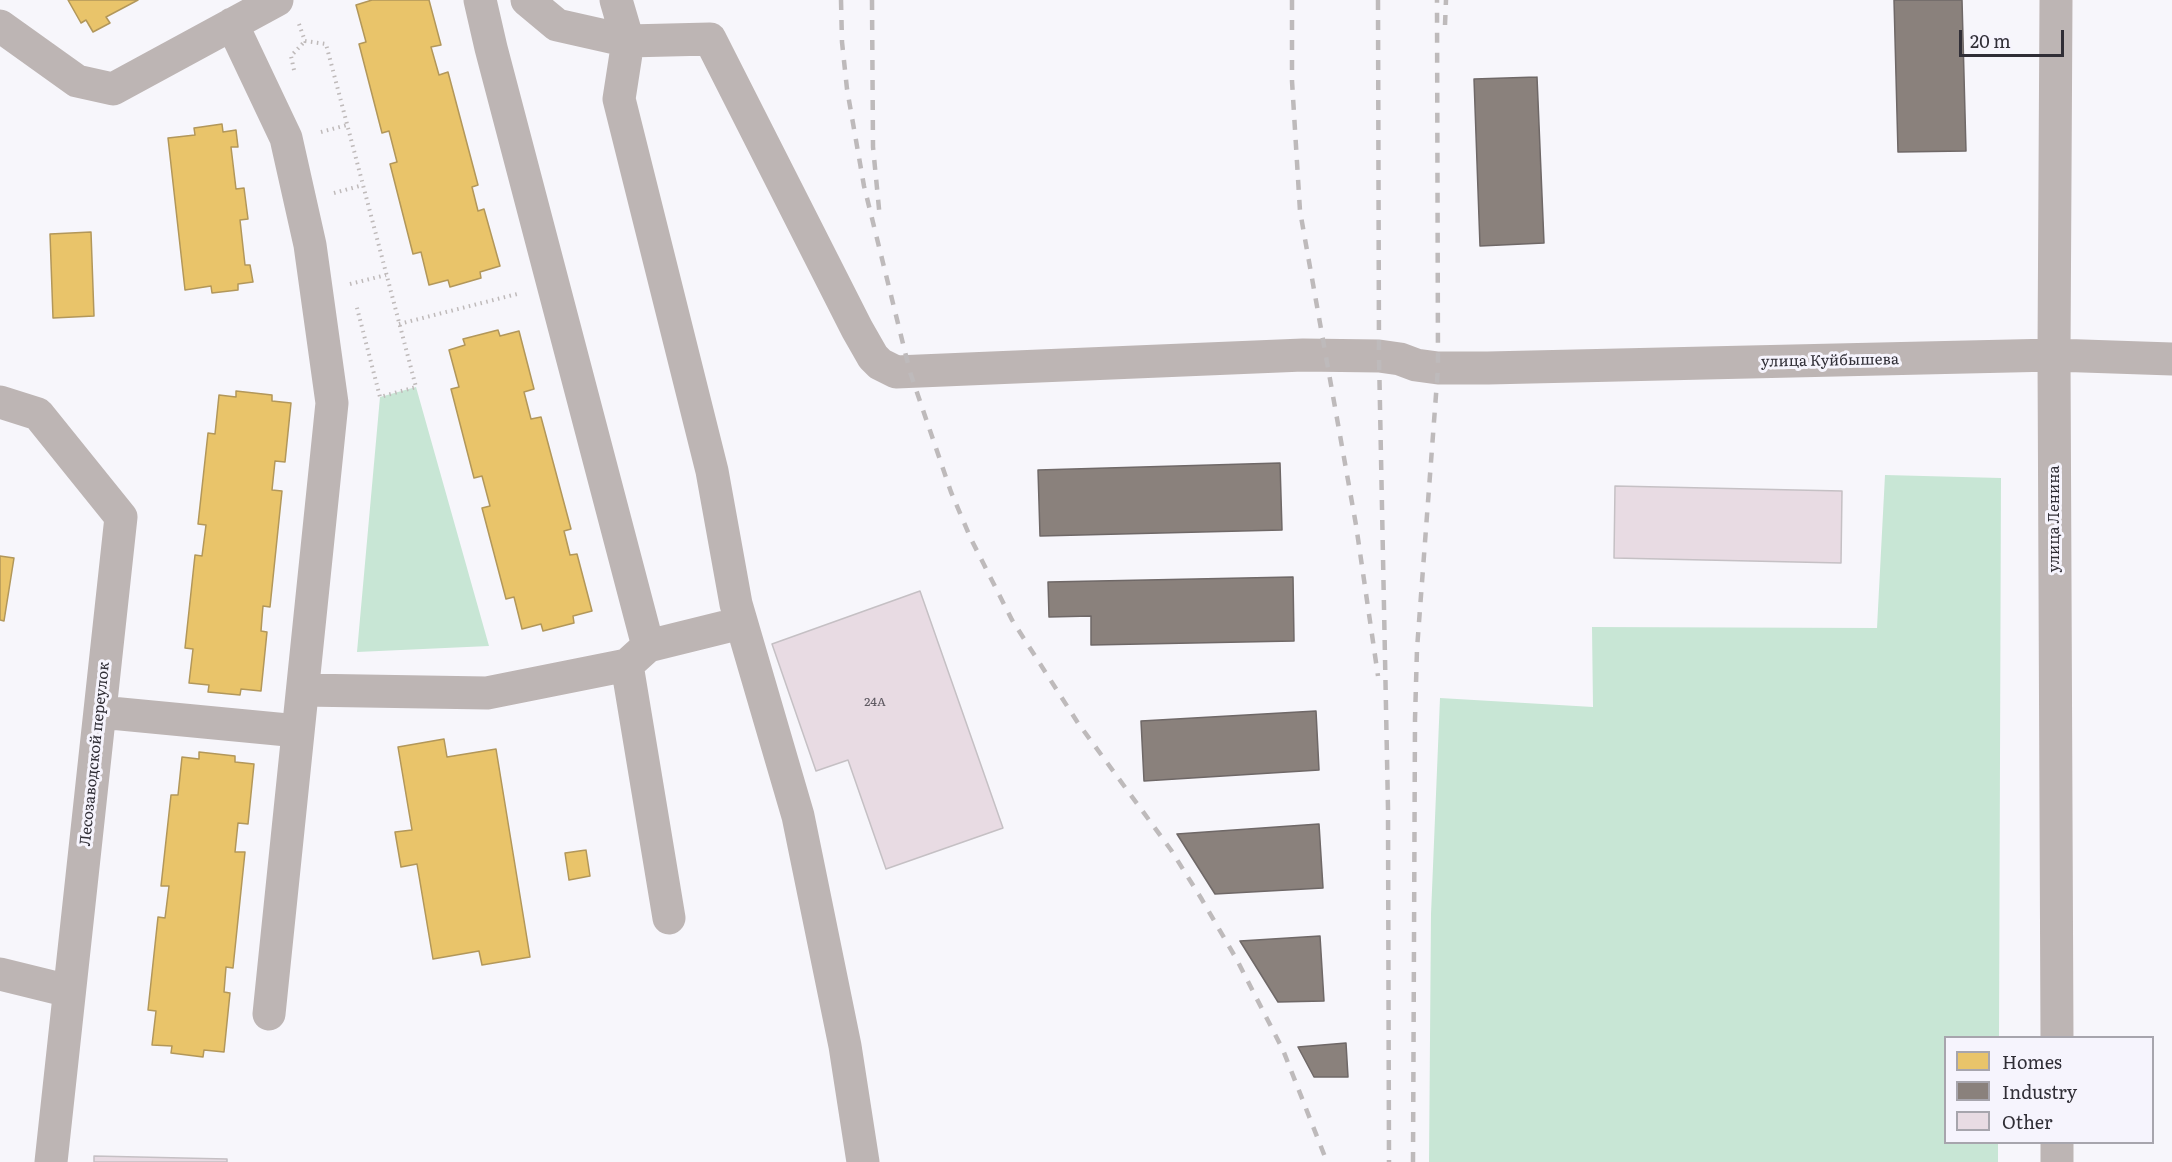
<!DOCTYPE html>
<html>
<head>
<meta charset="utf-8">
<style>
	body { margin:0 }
	#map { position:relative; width:2172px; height:1162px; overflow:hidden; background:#f7f6fb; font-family:Literata,serif }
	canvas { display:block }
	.legend { position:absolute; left:1944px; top:1036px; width:210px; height:108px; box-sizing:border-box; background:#f6f4fd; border:2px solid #a7a5ad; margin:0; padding:8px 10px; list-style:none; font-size:18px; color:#302e36 }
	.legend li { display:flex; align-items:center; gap:12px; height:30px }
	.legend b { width:30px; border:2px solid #a7a5ad }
	.scale { position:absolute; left:1959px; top:30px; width:105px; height:27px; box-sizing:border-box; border:3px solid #302e36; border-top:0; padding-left:8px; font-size:18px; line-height:21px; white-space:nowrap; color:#302e36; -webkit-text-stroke:4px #f6f4fd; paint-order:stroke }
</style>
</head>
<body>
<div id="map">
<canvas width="2172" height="1162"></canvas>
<ul class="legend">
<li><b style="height:16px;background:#e9c46a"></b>Homes</li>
<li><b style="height:16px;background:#8a817c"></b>Industry</li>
<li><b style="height:16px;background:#e8dbe3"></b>Other</li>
</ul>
<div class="scale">20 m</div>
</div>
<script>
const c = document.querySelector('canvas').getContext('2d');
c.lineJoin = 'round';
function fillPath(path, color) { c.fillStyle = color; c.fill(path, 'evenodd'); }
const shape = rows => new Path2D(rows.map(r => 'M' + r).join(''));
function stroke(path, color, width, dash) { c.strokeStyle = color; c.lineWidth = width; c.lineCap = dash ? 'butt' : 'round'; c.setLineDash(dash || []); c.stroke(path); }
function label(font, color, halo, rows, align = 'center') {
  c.font = font + ' Literata,serif'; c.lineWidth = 6; c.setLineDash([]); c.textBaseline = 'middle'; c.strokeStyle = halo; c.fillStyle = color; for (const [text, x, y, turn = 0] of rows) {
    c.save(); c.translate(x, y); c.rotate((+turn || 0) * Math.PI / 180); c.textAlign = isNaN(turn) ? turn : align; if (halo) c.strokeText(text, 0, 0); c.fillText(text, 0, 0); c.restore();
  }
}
fillPath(shape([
	[416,387,489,646,357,652,380,397],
	[1885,475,2001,478,1999,1037,1946,1038,1946,1142,1998,1143,1998,1162,1429,1162,1431,914,1440,698,1593,707,1592,627,1877,628]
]), '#c8e6d5');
const homes = shape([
	[68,0,138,0,106,17,110,23,93,32,86,20,81,23,68,0],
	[372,0,429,0,441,45,431,47,439,75,448,72,478,185,472,187,478,211,484,209,500,266,480,272,481,278,450,287,448,280,429,285,421,252,413,254,390,164,397,162,389,131,382,133,359,44,366,42,356,5,372,0],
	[222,124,223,132,236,130,238,147,231,147,236,189,244,188,248,219,240,220,245,265,250,265,253,282,238,284,238,290,212,293,211,286,185,290,168,138,195,135,194,128,222,124],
	[91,232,94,316,53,318,50,234,91,232],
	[498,330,500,336,519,331,534,389,524,392,531,419,541,417,571,529,564,531,570,555,577,554,592,611,573,616,574,623,543,631,541,624,522,629,514,597,506,599,482,508,490,506,482,476,474,478,451,389,459,387,449,350,465,345,463,339,498,330],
	[236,391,272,395,272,401,291,403,285,462,275,461,272,490,282,491,270,607,263,606,262,618,261,631,267,632,261,691,241,689,240,695,208,692,209,685,189,683,193,649,185,648,195,555,202,556,206,525,198,524,208,433,215,434,219,395,236,397,236,391],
	[0,556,14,558,4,621,0,620,0,556],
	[444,739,447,757,496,749,530,957,482,965,479,951,433,959,417,864,401,867,395,832,412,830,398,747,444,739],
	[199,752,235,756,235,762,254,764,248,824,238,823,235,852,245,852,233,968,226,967,224,992,230,993,224,1052,204,1050,203,1057,171,1053,172,1046,152,1045,156,1011,148,1010,158,917,165,918,169,886,161,886,171,795,178,795,182,757,199,759,199,752],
	[586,850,590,876,569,880,565,853,586,850]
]);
fillPath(homes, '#e9c46a');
stroke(homes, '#b2975a', 1.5);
const industry = shape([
	[1894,0,1962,0,1966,151,1898,152,1894,0],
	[1537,77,1544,243,1480,246,1474,79,1537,77],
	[1280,463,1282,530,1040,536,1038,470,1280,463],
	[1293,577,1294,641,1091,645,1091,616,1049,617,1048,582,1293,577],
	[1316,711,1319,770,1144,781,1141,721,1316,711],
	[1319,824,1323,888,1215,894,1177,834,1319,824],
	[1320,936,1324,1001,1278,1002,1240,941,1320,936],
	[1346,1043,1348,1077,1314,1077,1298,1047,1346,1043]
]);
fillPath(industry, '#8a817c');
stroke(industry, '#6f6867', 1.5);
const building = shape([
	[1615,486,1842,491,1841,563,1614,558,1615,486],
	[920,591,1003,828,886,869,848,760,816,771,772,644,920,591],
	[94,1156,227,1159,227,1162,94,1162,94,1156]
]);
fillPath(building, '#e8dbe3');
stroke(building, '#c5c0c4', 1.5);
stroke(shape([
	[299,24,305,41,326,44,416,387,380,397,356,304],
	[294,70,291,56,305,41],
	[321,132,347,125],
	[334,193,363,185],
	[350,284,386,275],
	[399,324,521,293]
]), '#bfbaba', 4, [1.5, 4.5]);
stroke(shape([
	[480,0,491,48,648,646,741,623],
	[527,0,557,25,628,41,710,39,857,329,873,357,880,364,896,372,1303,355,1379,356,1400,359,1416,365,1438,368,1488,368,2054,355,2172,359],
	[616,0,628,41,619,99,712,471,736,604,798,816,845,1046,863,1162],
	[2056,0,2054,355,2057,1038],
	[232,24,286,138,310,245,332,403,269,1014],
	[0,26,77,81,113,89,277,0],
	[0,402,38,414,121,517,51,1162],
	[627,665,669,918],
	[303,690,487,693,627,665,648,646],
	[100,712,298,731],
	[0,974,69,991],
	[2057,1142,2057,1162]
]), '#bdb5b4', 33);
stroke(shape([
	[841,0,842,42,847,89,864,186,910,372,951,492,971,539,1012,620,1078,723,1171,850,1201,898,1237,960,1283,1050,1327,1162],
	[872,0,873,147,880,219],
	[1292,0,1292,81,1300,211,1356,525,1378,676],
	[1378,0,1379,356,1388,808,1389,1162],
	[1445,25,1446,0],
	[1413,1162,1415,719,1417,649,1438,368,1437,0]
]), '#bebabb', 4.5, [10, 10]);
label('12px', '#5e5961', null, [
	["24А",875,702]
]);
label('15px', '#302e36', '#f6f4fd', [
	["улица Куйбышева",1830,361,-1],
	["улица Ленина",2055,519,-90],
	["Лесозаводской переулок",95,754,-84]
]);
</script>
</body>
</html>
